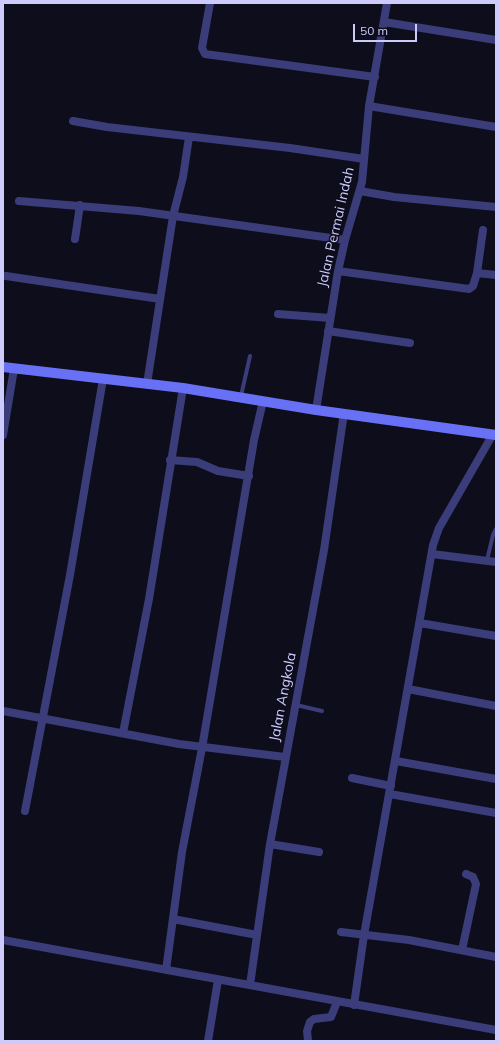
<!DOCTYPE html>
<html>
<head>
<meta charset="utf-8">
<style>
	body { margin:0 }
	#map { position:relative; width:499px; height:1044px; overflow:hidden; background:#0e0d1c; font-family:Mulish,sans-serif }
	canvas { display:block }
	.frame { position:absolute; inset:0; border:4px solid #cccbfc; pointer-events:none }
	.scale { position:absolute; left:353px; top:24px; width:64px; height:18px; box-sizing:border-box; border:2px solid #cccbfc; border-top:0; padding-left:5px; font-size:12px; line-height:14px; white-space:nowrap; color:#cccbfc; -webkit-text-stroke:3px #0e0d1c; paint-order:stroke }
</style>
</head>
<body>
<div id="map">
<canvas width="499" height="1044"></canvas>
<div class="frame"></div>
<div class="scale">50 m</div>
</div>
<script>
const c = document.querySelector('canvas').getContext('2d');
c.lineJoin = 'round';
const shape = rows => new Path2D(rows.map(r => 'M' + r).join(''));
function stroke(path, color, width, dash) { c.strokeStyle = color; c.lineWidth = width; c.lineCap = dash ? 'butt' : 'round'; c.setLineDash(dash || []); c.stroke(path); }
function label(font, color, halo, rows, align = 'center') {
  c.font = font + ' Mulish,sans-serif'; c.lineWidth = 3; c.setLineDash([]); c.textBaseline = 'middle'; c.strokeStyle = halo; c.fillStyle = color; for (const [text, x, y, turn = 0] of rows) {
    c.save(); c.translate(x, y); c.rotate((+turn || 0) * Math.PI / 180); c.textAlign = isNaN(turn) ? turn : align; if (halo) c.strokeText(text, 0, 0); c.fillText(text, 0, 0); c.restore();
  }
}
stroke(shape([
	[241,396,250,356],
	[487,560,493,535,496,529],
	[296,705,322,711]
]), '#3a3d79', 4);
stroke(shape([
	[210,3,202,48,205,54,375,77],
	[384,22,496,40],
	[369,106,496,127],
	[73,121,107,127,290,148,364,159],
	[360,191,394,197,496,207],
	[19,201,139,211,345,240],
	[75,239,80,205],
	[338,271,469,289,473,286,477,273,483,230],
	[477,273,496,275],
	[6,276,160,299],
	[278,314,330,318],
	[328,331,410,343],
	[147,384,173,216,183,177,189,137],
	[316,410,338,271,345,240,362,182,369,106,387,3],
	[3,435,14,369],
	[170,460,197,462,218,471,249,476],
	[432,554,496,562],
	[420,623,496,636],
	[408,689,496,706],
	[3,711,179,744,285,757],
	[123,733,149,599,183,388],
	[396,761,496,779],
	[352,778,391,786],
	[390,794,496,813],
	[25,811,70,575,103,379],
	[270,844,319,852],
	[173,919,257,935],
	[341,932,409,940,496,957],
	[3,940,496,1030],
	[462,950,476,884,473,877,466,874],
	[166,970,182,852,202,748,254,440,263,401],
	[250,985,270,844,324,550,344,413],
	[354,1005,364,935,433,545,439,528,493,434],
	[208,1041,218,980],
	[308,1041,307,1031,310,1022,314,1019,331,1017,337,1002]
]), '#3a3d79', 8);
stroke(shape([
	[3,367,183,388,316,410,496,435]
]), '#6870f6', 10);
label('14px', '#cccbfc', '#0e0d1c', [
	["Jalan Permai Indah",336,227,-77],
	["Jalan Angkola",283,697,-79]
]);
</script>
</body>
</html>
